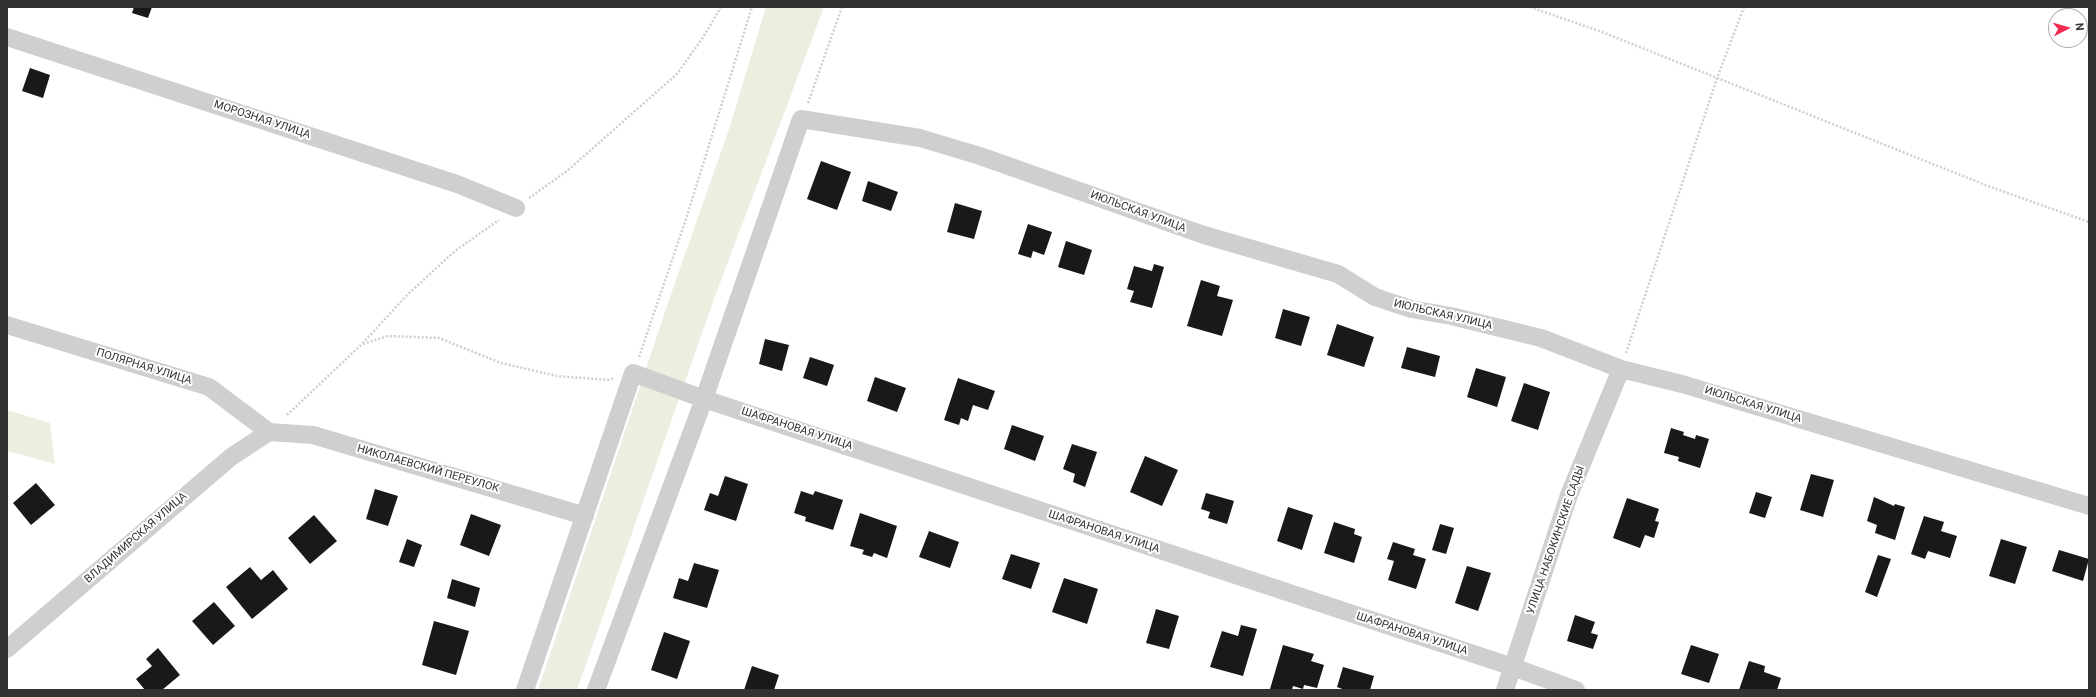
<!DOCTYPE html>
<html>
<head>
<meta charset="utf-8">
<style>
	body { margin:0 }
	#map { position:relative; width:2096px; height:697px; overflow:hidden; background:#fff; font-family:Roboto,sans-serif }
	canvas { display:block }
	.frame { position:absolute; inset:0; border:8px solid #323232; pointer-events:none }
	.north { position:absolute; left:2048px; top:8px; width:40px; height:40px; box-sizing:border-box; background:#fff; border:1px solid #adadad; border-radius:50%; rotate:84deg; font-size:11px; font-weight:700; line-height:16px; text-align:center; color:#323232 }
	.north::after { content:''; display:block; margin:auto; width:14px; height:18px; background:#f32a52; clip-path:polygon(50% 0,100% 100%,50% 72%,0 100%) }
</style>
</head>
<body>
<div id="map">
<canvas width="2096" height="697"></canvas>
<div class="frame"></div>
<div class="north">N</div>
</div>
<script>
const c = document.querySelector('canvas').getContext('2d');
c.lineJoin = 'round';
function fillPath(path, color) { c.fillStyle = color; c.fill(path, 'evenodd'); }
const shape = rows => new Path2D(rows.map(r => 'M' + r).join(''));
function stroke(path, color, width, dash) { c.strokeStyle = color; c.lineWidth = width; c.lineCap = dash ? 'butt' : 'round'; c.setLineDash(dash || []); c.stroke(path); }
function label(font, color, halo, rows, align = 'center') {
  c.font = font + ' Roboto,sans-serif'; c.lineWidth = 4; c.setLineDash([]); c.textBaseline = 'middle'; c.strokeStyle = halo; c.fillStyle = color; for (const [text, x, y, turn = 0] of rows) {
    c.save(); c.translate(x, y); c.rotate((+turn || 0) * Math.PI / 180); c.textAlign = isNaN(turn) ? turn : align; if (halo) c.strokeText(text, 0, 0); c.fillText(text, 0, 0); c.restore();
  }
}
fillPath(shape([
	[766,7,824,7,714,299,577,690,538,690,670,297,729,129],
	[7,410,50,423,55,464,7,451]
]), '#eaefe0');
fillPath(shape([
	[134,7,152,7,148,18,132,13],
	[30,68,50,75,43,98,22,91],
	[821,161,851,172,837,210,807,199],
	[868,181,898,192,891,211,862,201],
	[955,203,982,211,974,239,947,232],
	[1028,224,1052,232,1044,255,1033,251,1031,258,1018,254],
	[1066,241,1092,250,1084,275,1058,267],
	[1154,264,1164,267,1152,308,1130,302,1134,291,1127,289,1134,266,1152,271],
	[1201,280,1220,286,1217,296,1233,300,1222,336,1187,326],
	[1283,309,1310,317,1301,346,1275,338],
	[1337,324,1374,337,1364,367,1327,355],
	[765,339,789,345,782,371,759,364],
	[1407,347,1440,356,1435,377,1401,368],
	[810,357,834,365,827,386,803,378],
	[1476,368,1506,377,1497,407,1467,397],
	[875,377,906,388,897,412,867,401],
	[958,378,995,391,988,410,973,405,968,421,961,418,959,425,944,420],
	[1524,383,1550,392,1538,430,1511,421],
	[1012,425,1044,436,1035,461,1004,449],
	[1671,428,1684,432,1683,435,1695,439,1696,435,1709,439,1700,468,1678,461,1679,457,1664,453],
	[1072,444,1097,452,1085,487,1073,482,1075,474,1063,469],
	[1145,456,1178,470,1162,506,1130,492],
	[1811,474,1834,480,1823,517,1800,510],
	[725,476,748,484,736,521,704,510,710,493,718,496],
	[36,483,55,505,31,525,13,503],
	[375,489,398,496,388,526,366,519],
	[801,491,813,495,815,491,843,500,833,530,805,521,806,517,794,513],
	[1756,492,1772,497,1765,518,1749,513],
	[1206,493,1234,501,1227,524,1208,518,1210,512,1201,509],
	[1874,497,1894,506,1895,504,1905,507,1895,540,1875,533,1877,525,1867,521],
	[1627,498,1659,509,1655,521,1659,522,1654,538,1645,535,1640,548,1613,538],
	[1288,507,1313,515,1302,550,1277,541],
	[860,513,897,526,887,558,874,553,872,557,862,554,864,550,850,546],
	[471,514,501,525,489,556,460,545],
	[314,515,337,541,310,564,288,538],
	[1924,516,1944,522,1941,531,1957,536,1950,558,1928,551,1925,559,1911,554],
	[1334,522,1355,529,1354,534,1362,537,1354,563,1324,553],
	[1440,524,1454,528,1446,554,1432,550],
	[929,531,959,542,950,568,919,557],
	[407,539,422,545,414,567,399,562],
	[2001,539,2027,547,2015,584,1989,576],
	[1393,542,1415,549,1413,555,1426,559,1416,589,1388,580,1394,561,1387,559],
	[2059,550,2089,559,2083,581,2052,571],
	[1011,554,1040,563,1031,589,1002,579],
	[1878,555,1891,559,1877,597,1865,592],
	[694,563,719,570,707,608,673,598,679,578,688,581],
	[1467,566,1491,573,1478,611,1455,603],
	[250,567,261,580,273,570,288,589,252,619,226,587],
	[1064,578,1098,589,1087,624,1052,612],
	[452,579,480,588,475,607,447,598],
	[214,602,235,626,213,645,192,621],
	[1156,609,1179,616,1169,649,1146,643],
	[1575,615,1595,622,1591,633,1598,635,1593,649,1567,641],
	[434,621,469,631,456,675,422,665],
	[1241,625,1257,629,1243,676,1210,667,1222,631,1238,636],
	[664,632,690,641,677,679,651,670],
	[1283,645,1314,654,1311,661,1324,665,1317,688,1304,685,1303,689,1293,686,1292,690,1270,689],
	[1691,645,1719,654,1709,683,1681,674],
	[158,648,180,675,162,690,145,690,136,679,152,666,146,659],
	[1749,661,1765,666,1764,672,1781,678,1777,690,1739,690],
	[752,666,779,675,774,690,744,690],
	[1343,667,1374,676,1370,690,1345,690,1337,687]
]), '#191919');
stroke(shape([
	[1530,7,1602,32,1988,186,2089,222],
	[808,103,842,7],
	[529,198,567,171,677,74,704,36,721,7],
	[363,344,388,336,439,338,501,363,557,376,609,380,614,378],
	[1626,353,1717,78,1744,7],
	[639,357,686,219,752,7],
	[287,415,362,344,407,295,455,251,499,220]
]), '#cfcfcf', 2.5, [2, 2]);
stroke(shape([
	[7,37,457,184,516,208],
	[7,325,209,387,269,432],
	[269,432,313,435,585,516],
	[7,649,231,457,269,432],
	[525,690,633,373,704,399,1513,667,1576,690],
	[596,690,704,399,801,119,920,138,980,156,1204,235,1338,274,1375,297,1411,309,1451,316,1541,338,1621,369,1682,384,2089,506],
	[1505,690,1569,495,1621,369]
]), '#cfcfcf', 18);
label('11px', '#323232', '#fff', [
	["МОРОЗНАЯ УЛИЦА",262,120,18],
	["ИЮЛЬСКАЯ УЛИЦА",1138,212,20],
	["ИЮЛЬСКАЯ УЛИЦА",1443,315,13],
	["ПОЛЯРНАЯ УЛИЦА",144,367,17],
	["ИЮЛЬСКАЯ УЛИЦА",1753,405,17],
	["ШАФРАНОВАЯ УЛИЦА",797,429,18],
	["НИКОЛАЕВСКИЙ ПЕРЕУЛОК",428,469,16],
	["ШАФРАНОВАЯ УЛИЦА",1104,532,18],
	["ВЛАДИМИРСКАЯ УЛИЦА",136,538,-41],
	["УЛИЦА НАБОКИНСКИЕ САДЫ",1556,540,-71],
	["ШАФРАНОВАЯ УЛИЦА",1412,634,18]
]);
</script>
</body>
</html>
